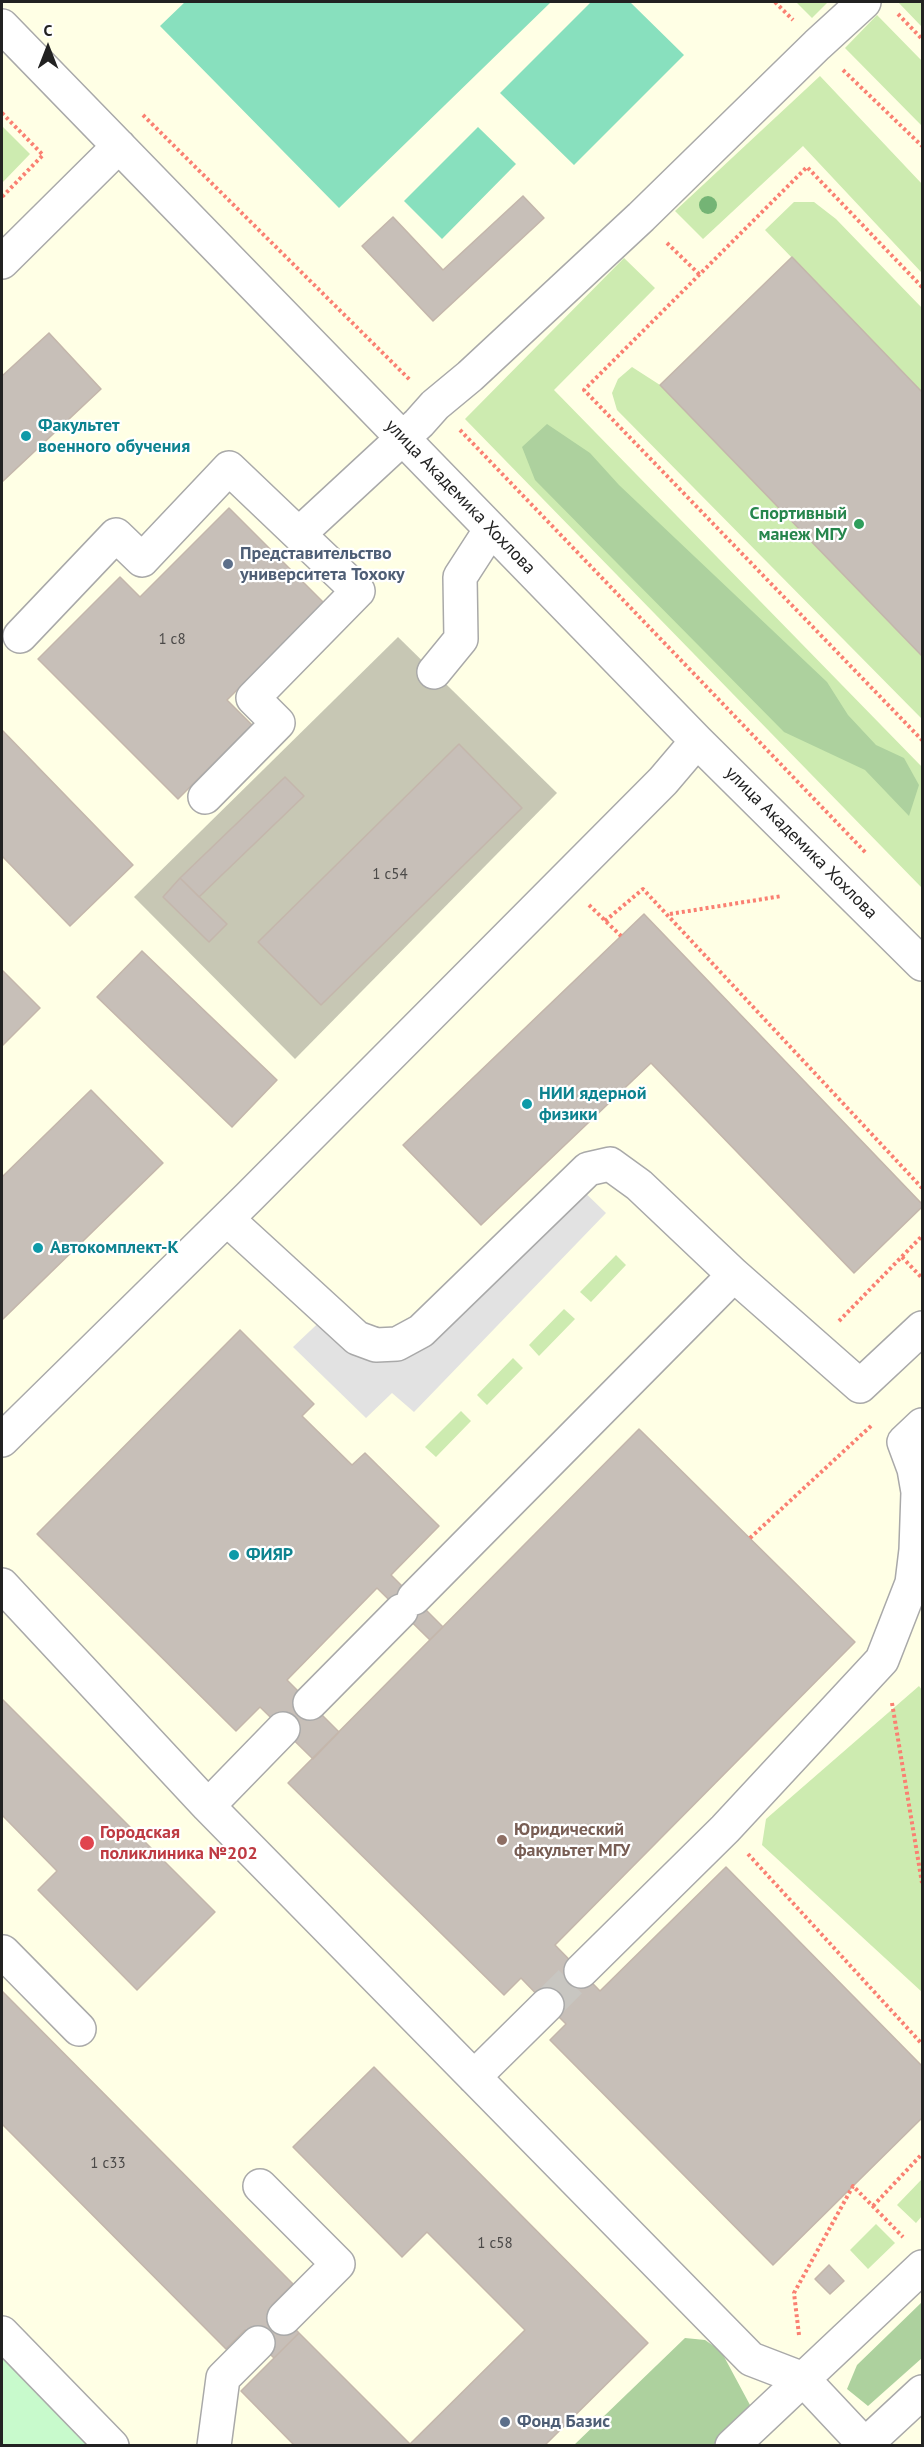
<!DOCTYPE html>
<html>
<head>
<meta charset="utf-8">
<style>
	body { margin:0 }
	#map { position:relative; width:924px; height:2447px; overflow:hidden; background:#f2efe9; font-family:"PT Sans",sans-serif }
	canvas { display:block }
	.frame { position:absolute; inset:0; border:3px solid #222; pointer-events:none }
	.north { position:absolute; left:18px; top:18px; width:60px; height:60px; -webkit-text-stroke:4px #fff; paint-order:stroke; rotate:0deg; font-size:16px; font-weight:700; line-height:24px; text-align:center; color:#222 }
	.north::after { content:''; display:block; margin:auto; width:21px; height:27px; background:#222; clip-path:polygon(50% 0,100% 100%,50% 72%,0 100%) }
</style>
</head>
<body>
<div id="map">
<canvas width="924" height="2447"></canvas>
<div class="frame"></div>
<div class="north">С</div>
</div>
<script>
const c = document.querySelector('canvas').getContext('2d');
c.lineJoin = 'round';
function fillPath(path, color) { c.fillStyle = color; c.fill(path, 'evenodd'); }
const shape = rows => new Path2D(rows.map(r => 'M' + r).join(''));
function stroke(path, color, width, dash) { c.strokeStyle = color; c.lineWidth = width; c.lineCap = dash ? 'butt' : 'round'; c.setLineDash(dash || []); c.stroke(path); }
function label(font, color, halo, rows, align = 'center') {
  c.font = font + ' "PT Sans",sans-serif'; c.lineWidth = 4.5; c.setLineDash([]); c.textBaseline = 'middle'; c.strokeStyle = halo; c.fillStyle = color; for (const [text, x, y, turn = 0] of rows) {
    c.save(); c.translate(x, y); c.rotate((+turn || 0) * Math.PI / 180); c.textAlign = isNaN(turn) ? turn : align; if (halo) c.strokeText(text, 0, 0); c.fillText(text, 0, 0); c.restore();
  }
}
fillPath(shape([
	[2,2,922,2,922,2445,2,2445]
]), '#ffffe5');
fillPath(shape([
	[398,637,557,793,295,1059,134,897]
]), '#c7c7b4');
fillPath(shape([
	[796,2,828,2,812,18],
	[898,2,922,2,922,27],
	[877,15,922,61,922,126,845,48],
	[820,76,922,184,922,273,803,146,703,239,675,211],
	[2,126,30,154,2,183],
	[794,202,814,202,836,219,922,308,922,392,765,230],
	[624,258,655,288,554,390,922,767,922,888,465,419],
	[632,367,660,385,922,656,922,719,617,410,612,393,618,379],
	[616,1255,626,1265,591,1302,580,1292],
	[564,1309,575,1319,539,1356,529,1345],
	[513,1358,523,1368,487,1405,477,1395],
	[461,1411,471,1421,436,1457,425,1447],
	[919,1686,922,1690,922,1992,762,1845,766,1819],
	[922,2179,922,2216,916,2223,897,2205],
	[876,2224,895,2243,868,2269,850,2250]
]), '#cdebb0');
fillPath(shape([
	[547,424,590,453,619,485,827,682,848,715,876,745,904,758,919,785,909,816,865,770,784,732,535,480,522,447],
	[922,2302,922,2358,868,2406,847,2389,857,2365],
	[685,2338,705,2340,721,2351,750,2405,737,2422,713,2445,573,2446]
]), '#add19e');
fillPath(shape([
	[2,2348,97,2445,2,2445]
]), '#c8facc');
fillPath(shape([
	[185,2,551,2,339,208,160,26],
	[591,2,630,2,684,55,574,165,500,93],
	[478,127,516,164,442,239,404,201]
]), '#88e0be');
fillPath(shape([
	[574,1182,606,1213,414,1412,392,1393,366,1418,293,1347,329,1313,383,1345]
]), '#e2e2e2');
const building = shape([
	[523,196,544,218,433,321,362,246,393,217,443,270,523,196],
	[792,257,922,392,922,656,660,385,792,257],
	[49,333,101,389,2,482,2,376,49,333],
	[229,508,324,603,227,700,252,725,178,799,38,659,120,577,140,597,229,508],
	[2,730,133,865,70,926,2,856,2,730],
	[459,744,522,808,321,1005,258,942,459,744],
	[285,777,304,796,199,897,180,878,285,777],
	[180,878,227,924,209,942,163,897,180,878],
	[644,914,922,1204,922,1207,854,1273,651,1063,481,1225,403,1145,644,914],
	[142,951,277,1080,232,1127,97,997,142,951],
	[2,970,40,1008,2,1046,2,970],
	[91,1090,163,1163,2,1320,2,1177,91,1090],
	[240,1330,314,1404,302,1416,352,1465,365,1453,439,1526,391,1575,443,1627,430,1640,377,1588,287,1680,339,1732,313,1759,260,1707,236,1731,37,1534,240,1330],
	[639,1429,855,1642,555,1945,600,1991,726,1867,922,2066,922,2118,773,2265,550,2040,566,2024,547,2005,521,1978,504,1995,288,1783,639,1429],
	[2,1699,215,1912,137,1990,38,1890,57,1871,2,1815,2,1699],
	[2,1991,293,2284,272,2305,299,2333,274,2358,245,2330,226,2349,2,2124,2,1991],
	[374,2067,648,2343,544,2446,295,2446,241,2391,299,2333,410,2444,525,2330,427,2232,402,2257,293,2147,374,2067],
	[829,2265,844,2281,830,2294,815,2279,829,2265]
]);
fillPath(building, '#c7bfb8');
stroke(building, '#c4b6ab', 1.5);
stroke(shape([
	[547,2005,581,1971]
]), '#c8c6c1', 33, [33, 16]);
const minor = shape([
	[2,26,697,741,922,964],
	[2,262,119,146],
	[299,534,419,423,435,405,470,376,641,217,817,45,864,2],
	[20,636,116,535,142,560,229,468,358,591,253,698,278,723,205,797],
	[434,672,461,639,460,577,491,529],
	[227,1219,357,1338,376,1345,397,1344,421,1331,588,1169,610,1164,639,1185,734,1275,860,1386,922,1328],
	[2,1440,249,1197,663,781,697,741],
	[2,1585,208,1806,283,1729],
	[414,1598,734,1275],
	[310,1703,401,1611],
	[208,1806,751,2359,803,2379,865,2445,922,2392],
	[2,1954,3,1952,79,2029],
	[581,1971,725,1829,882,1660,912,1583,916,1550,918,1492,914,1469,904,1442,922,1425],
	[474,2077,547,2005],
	[260,2186,338,2264,284,2318],
	[2,2333,112,2446],
	[214,2446,223,2378,258,2343],
	[732,2446,922,2267]
]);
stroke(minor, '#a9a9a9', 36);
stroke(shape([
	[775,2,793,20],
	[898,14,922,39],
	[843,70,922,146],
	[2,113,43,155,2,197],
	[143,115,410,380],
	[667,243,700,275],
	[922,287,807,167,584,390,922,740],
	[460,430,866,853],
	[589,905,621,936],
	[670,914,782,896],
	[605,921,643,889,922,1188],
	[902,1257,922,1278],
	[839,1321,922,1236],
	[750,1538,872,1425],
	[892,1703,922,1883],
	[748,1854,922,2044],
	[873,2206,922,2154],
	[799,2335,794,2293,853,2186,903,2237]
]), '#fa8072', 4, [3, 3]);
stroke(minor, '#fff', 33);
c.fillStyle = '#74b475';
for (const [x, y] of [
	[708,205]
]) { c.beginPath(); c.arc(x, y, 9, 0, 2 * Math.PI); c.fill(); }
for (const [x, y, r, color] of [
	[26,436,6,"#0f9aa8"],
	[859,524,6,"#2e9e5b"],
	[228,564,6,"#5c6f8a"],
	[527,1104,6,"#0f9aa8"],
	[38,1248,6,"#0f9aa8"],
	[234,1555,6,"#0f9aa8"],
	[502,1840,6,"#8d6e63"],
	[87,1843,8,"#e0444e"],
	[505,2422,6,"#5c6f8a"]
]) { const dot = new Path2D(); dot.arc(x, y, r, 0, 2 * Math.PI); c.fillStyle = color; c.fill(dot); stroke(dot, '#fff', 2); }
label('15px', '#4b4948', null, [
	["1 с8",172,640],
	["1 с54",390,875],
	["1 с33",108,2164],
	["1 с58",495,2244]
]);
label('bold 18px', '#0d838f', '#fff', [
	["Факультет",38,426],
	["военного обучения",38,447],
	["НИИ ядерной",539,1094],
	["физики",539,1115],
	["Автокомплект-К",50,1248],
	["ФИЯР",246,1555]
], 'left');
label('18px', '#222', '#fff', [
	["улица Академика Хохлова",460,497,46],
	["улица Академика Хохлова",801,843,45]
]);
label('bold 18px', '#27864d', '#fff', [
	["Спортивный",847,514],
	["манеж МГУ",847,535]
], 'right');
label('bold 18px', '#4e5e75', '#fff', [
	["Представительство",240,554],
	["университета Тохоку",240,575],
	["Фонд Базис",517,2422]
], 'left');
label('bold 18px', '#785e54', '#fff', [
	["Юридический",514,1830],
	["факультет МГУ",514,1851]
], 'left');
label('bold 18px', '#be3a42', '#fff', [
	["Городская",100,1833],
	["поликлиника №202",100,1854]
], 'left');
</script>
</body>
</html>
